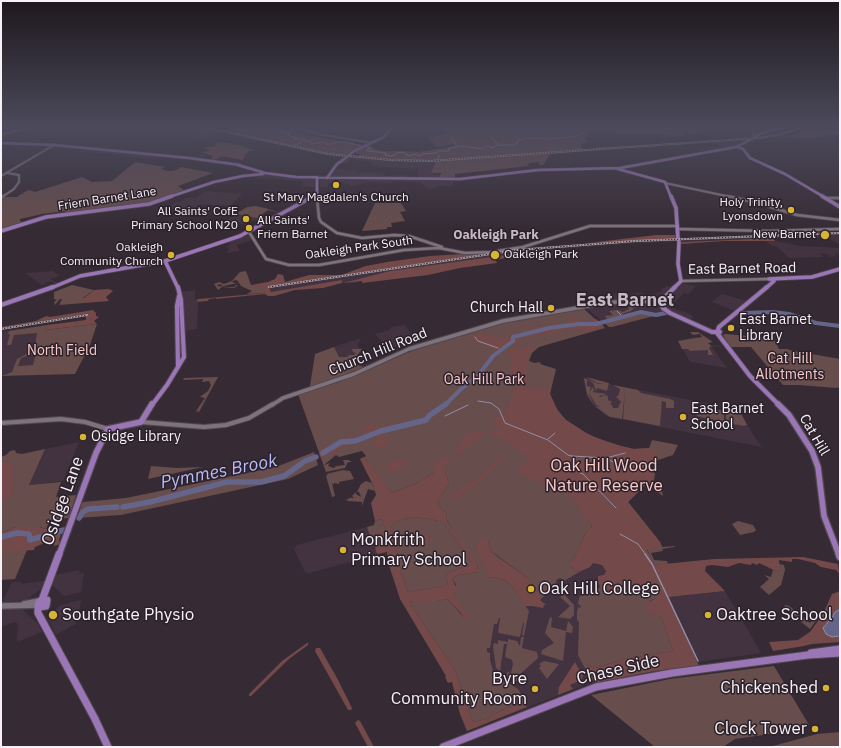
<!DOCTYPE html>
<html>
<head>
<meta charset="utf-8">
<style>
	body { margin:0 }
	#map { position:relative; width:841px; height:748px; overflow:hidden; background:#362b34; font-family:"IBM Plex Sans",sans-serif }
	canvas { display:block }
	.frame { position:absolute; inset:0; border:2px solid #f7f0f6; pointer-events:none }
</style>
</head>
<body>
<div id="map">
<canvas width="841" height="748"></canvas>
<div class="frame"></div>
</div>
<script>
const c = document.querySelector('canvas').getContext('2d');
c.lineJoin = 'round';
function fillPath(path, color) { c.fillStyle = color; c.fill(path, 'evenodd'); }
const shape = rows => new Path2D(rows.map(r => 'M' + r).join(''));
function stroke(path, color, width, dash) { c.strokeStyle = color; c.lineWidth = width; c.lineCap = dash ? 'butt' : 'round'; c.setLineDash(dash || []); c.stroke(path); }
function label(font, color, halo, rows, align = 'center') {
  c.font = font + ' "IBM Plex Sans",sans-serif'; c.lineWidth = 3; c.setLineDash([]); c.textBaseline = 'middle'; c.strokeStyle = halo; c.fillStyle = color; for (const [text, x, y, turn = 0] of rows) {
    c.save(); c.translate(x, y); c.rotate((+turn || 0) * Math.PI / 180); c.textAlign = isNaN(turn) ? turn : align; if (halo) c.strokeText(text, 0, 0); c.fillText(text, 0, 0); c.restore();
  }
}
fillPath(shape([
	[189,126,197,126,220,132,209,136,209,139,203,140,176,134],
	[225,131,315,152,347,155,343,158,338,157,221,132],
	[742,141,730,147,702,152,697,150,700,149,699,148,721,146,712,142],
	[83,149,160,156,154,159,86,152,76,152],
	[350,156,436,160,431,174,440,175,440,179,418,178,418,169,371,166,373,163,359,160,351,159,346,164,338,163],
	[336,169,358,171,357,173,370,172,385,174,385,176,406,175,406,180,454,181,452,186,435,186,436,188,428,189,421,183,397,181,388,183,370,182,350,186,343,182,328,183,328,187,320,187,320,180,328,179],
	[255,175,268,175,314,179,316,180,315,187,303,186,303,181,254,178],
	[206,191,242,194,230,206,200,204,194,209,180,211,167,208,176,202,181,202,185,198,195,198],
	[236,214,269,220,266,222,253,220,246,225,227,220],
	[840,232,840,245,828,238,774,238,633,243,544,250,390,271,372,276,355,283,343,283,319,288,295,290,274,296,266,295,263,283,289,282,314,275,340,276,488,253,529,245,533,248,626,241],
	[246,235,249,235,252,240,237,245,239,251,227,253,229,249,226,246,231,245,227,242],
	[766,241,775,241,800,246,840,248,840,254,835,254,837,256,830,257,827,254,820,253,823,257,789,258,776,246,772,246],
	[53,271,60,276,50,279,57,283,55,284,50,281,42,285,25,273],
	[681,283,696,286,688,294,684,293,672,305,675,309,690,314,693,317,689,320,664,311,657,313,646,312,602,321,586,308,614,302,660,302],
	[666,286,673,287,660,301,610,302,608,299,610,299,607,294,610,294,620,293,624,295,640,292,647,295,654,293,656,295,658,292,661,292,662,288,665,288],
	[195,290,195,299,198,299,197,329,184,331,179,292],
	[722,294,747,301,735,311,712,302],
	[47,325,38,351,35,354,33,365,14,368,12,372,1,376,1,332],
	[405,325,411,334,405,336,408,344,388,348,375,334,389,330,391,327],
	[702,337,711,345,723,346,712,347,727,368,690,362,678,341,690,338],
	[361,338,358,344,359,348,363,349,351,363,333,359,330,348],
	[583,377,617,386,711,404,712,408,716,410,726,411,728,410,741,414,754,436,762,447,606,416,594,406,587,397],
	[79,442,63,481,29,485,45,449],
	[446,465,669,597,725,591,761,653,698,662,699,666,624,676,585,685,467,731,460,714,452,682,448,683,445,677,446,676,400,599,388,562,387,552,309,573,305,572,294,549,297,545,367,527,371,536,382,519,375,521,373,515,392,493],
	[80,570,79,574,84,573,81,592,64,596,52,585,55,575],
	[45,581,42,588,26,600,2,602,12,582,21,582,21,584],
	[81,600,78,618,75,624,56,635,47,617,61,605],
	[22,609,38,624,42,632,17,642,18,624,15,622,1,627,1,610]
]), '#433340');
fillPath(shape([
	[237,126,275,126,308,135,364,146,347,155,315,152,225,131],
	[439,126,699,126,701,128,700,130,703,131,704,133,683,133,683,136,664,135,662,133,616,133,598,130,590,132,585,138,587,142,580,144,581,148,584,150,532,154,547,154,549,156,543,165,539,165,539,162,529,163,528,166,455,174,455,179,440,179,440,175,442,173,431,173,436,161,478,158,419,160,358,156,360,154,353,153,361,149,368,148,366,147,368,146,380,151,418,152,455,146,455,144,437,147,427,137,448,134,443,127],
	[840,130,838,135,829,135,815,138,785,137,800,133],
	[222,143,239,145,256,151,249,151,244,156,243,160,222,156,214,160,211,160,214,155,209,153,202,156,198,156,207,154,201,152,211,151],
	[135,162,165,167,161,169,168,171,174,171,181,167,213,173,178,186,184,190,151,203,66,214,65,211,42,214,20,219,20,221,25,223,1,230,1,199,4,197,17,197,21,194,25,194,22,193,29,190,35,192,82,177,92,182,112,181],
	[375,203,401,203,406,211,400,212,405,221,391,223,392,227,387,227,387,229,362,231],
	[255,206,265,208,281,213,268,210,257,218,236,214,247,207],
	[246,271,251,285,262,285,265,293,247,294,252,291,241,286,237,280,232,281,234,283,238,283,223,286,219,284,217,286,228,287,234,287,236,285,238,285,234,288,222,287,218,290,214,284,219,282,224,284,232,281,240,272],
	[72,285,94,290,83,298,88,300,84,303,59,305,62,299,60,299,55,305,54,302,57,300,54,299,54,292],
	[638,305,644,306,643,308,635,307,631,311,622,314,625,316,639,311,656,313,664,311,665,313,612,327,609,327,602,321,608,320,605,316,613,315,609,311,617,310,623,312,630,308,627,307],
	[583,308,605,328,539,347,532,353,529,361,535,363,539,362,541,363,540,364,556,369,550,394,556,408,566,420,584,432,608,443,634,449,649,448,652,440,678,445,673,455,646,464,647,468,655,474,654,480,656,486,662,491,663,496,646,484,628,502,660,542,662,547,675,546,674,547,662,549,663,551,651,553,654,560,667,561,668,564,655,566,647,549,590,509,592,529,586,532,575,556,571,561,571,566,575,570,581,571,564,581,560,578,556,580,557,586,542,598,529,579,491,551,488,541,488,578,495,577,504,580,512,586,529,611,524,636,522,635,524,623,523,623,520,637,498,633,500,618,499,618,497,624,494,624,490,648,487,648,487,652,490,653,490,660,493,671,519,690,524,702,504,709,486,719,473,722,455,670,409,602,413,601,437,601,447,599,468,622,454,594,456,584,452,579,458,575,478,572,477,563,457,538,447,520,446,513,438,505,439,499,449,484,445,470,434,473,415,484,392,493,376,474,364,457,366,456,362,451,339,457,336,455,324,465,330,463,328,466,334,468,336,466,345,465,343,460,348,460,352,462,348,462,345,468,326,472,298,394,339,382,426,345,503,322],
	[97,324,90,345,75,374,1,376,12,372,17,359,35,350,36,351,32,354,21,358,18,366,33,365,35,356,33,356,39,348,27,354,27,351,35,346,37,333,14,335,11,345,7,345,10,334,8,334,9,331,47,325,45,330],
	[690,332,698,332,713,342,708,343,711,346,709,348,713,355,708,355,708,350,690,351,688,349,682,349,678,341,702,337,700,334,693,335],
	[725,334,773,338,779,349,788,349,789,350,840,359,840,387,836,388,799,385,783,385,751,347,730,347,723,335],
	[334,347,339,357,347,357,349,355,354,355,356,353,353,352,352,349,362,349,351,363,364,367,314,387,310,386,315,354],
	[218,377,199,412,196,411,205,398,200,397,201,396,208,391,211,385,209,381,202,382,203,379,183,380,184,378],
	[586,377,609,383,607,391,597,388,596,391,593,383,588,380,587,381,587,386,591,387,589,394,594,405,587,394,584,378,598,384,604,384,597,383],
	[613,385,638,390,641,393,670,399,674,401,674,408,666,408,666,402,662,401,660,426,623,419,625,390,622,419,610,417,595,406,601,407,596,405,589,393,593,387,594,391,592,392,607,394,599,396,601,397,604,395,608,396,608,400,612,402,610,404,612,405,613,408,618,408,621,401,618,400,619,398,616,398,619,394,620,389],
	[703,407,724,411,724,422,697,416,697,413,701,415,702,414,698,411,704,411],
	[729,410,742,415,747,425,745,425,745,426,726,423,726,412],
	[45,449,29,485,61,482,56,497,76,495,69,518,50,520,46,529,40,527,16,527,1,533,1,457,6,455,10,451,15,450,16,453,22,454],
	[314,452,318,465,288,479,121,515,77,518,82,503,83,502,126,498,276,467],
	[151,466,177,468,203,467,148,479],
	[343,470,350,471,354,479,339,482,339,484,334,483,334,485,332,483,335,496,332,497,326,476,328,474,326,474],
	[366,481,372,483,375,491,368,489,362,506,362,502,348,501,346,500,350,498,354,498,352,496,356,492,356,494,361,497,359,492,357,492,361,484],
	[413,517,430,519,443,522,471,561,469,565,450,572,445,576,448,583,444,586,408,592,401,572,395,543,396,538,390,529,394,522],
	[382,519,386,532,370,536,367,527,374,525,375,521],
	[738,521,753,525,756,530,754,532,740,535,732,524],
	[1,550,27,550,15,579,1,580],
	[779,564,784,565,785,570,781,585,769,595,760,587,769,579,764,575,771,577,773,570,767,567,778,572],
	[600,587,613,593,625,591,632,593,641,590,656,595,656,598,649,601,661,617,673,651,625,659,595,668,582,663,578,655,579,622,577,620,577,612,578,607,580,608,581,607,578,603,579,598,580,596,587,594,589,591,595,591],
	[564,594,574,605,574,615,570,619,558,617,570,606,560,597],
	[794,600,818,618,810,629,801,622,800,619,793,615,784,606,786,605,789,606,810,623,816,617],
	[550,617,552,618,551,627,566,631,568,621,573,627,572,633,566,632,563,661,541,654,542,650,554,643,545,633],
	[521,637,524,637,522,648,537,652,538,658,519,675,517,681,515,681,507,676,507,672,511,673,513,664,512,660,505,657,507,644,504,644,500,671,496,668,493,647,494,643,498,644,498,640,508,642,508,639,517,641,520,646],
	[544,661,559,664,547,679,539,668,541,666,539,664],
	[774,666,809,725,770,734,735,739,723,747,655,747,591,695,670,679],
	[840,732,840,747,762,747,773,746,817,734]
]), '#674d4c');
fillPath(shape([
	[250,126,267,126,273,128,278,127,282,128,278,131,302,136,288,131,289,130,308,135,303,136,303,138,315,137,318,138,316,139,319,140,340,141,364,146,354,150,352,150,356,148,352,148,353,149,350,150,351,151,346,152,345,156,317,152,271,142,283,140,273,137,277,136,274,136,275,134,257,132,255,131,257,129],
	[439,126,468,126,446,128,453,130,460,137,486,136,476,129,475,126,480,126,499,145,510,145,518,140,528,138,559,137,576,135,588,129,585,129,586,126,590,126,591,129,612,126,604,130,587,131,579,135,571,137,540,140,580,141,581,142,581,148,584,150,599,147,652,145,549,153,538,139,528,139,520,141,518,142,520,143,509,146,474,149,468,147,466,148,470,149,450,150,452,152,420,156,413,155,407,156,399,153,396,154,397,156,387,156,375,154,373,152,368,156,412,159,434,157,440,155,442,157,447,158,454,157,451,156,453,154,457,155,459,157,477,155,478,150,480,150,481,155,497,156,547,152,547,150,549,153,436,160,396,160,351,156,358,156,360,155,359,153,368,153,363,151,356,152,368,148,366,147,368,146,374,148,372,150,384,151,389,153,396,151,416,152,418,154,438,150,444,151,446,148,455,146,452,137,446,134,448,133,443,127],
	[488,136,495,144,494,146,459,147,455,139],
	[549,144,573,144,581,150,550,152],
	[217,142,233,144,235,146,241,147,233,148,225,145,218,147,218,149,214,150,228,153,227,156,229,156,237,155,229,153,234,151,249,151,243,155,245,155,243,160,222,156,214,160,211,160,213,156,204,153,210,150,203,148,216,146,215,144],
	[561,153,562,153,551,154,547,157,545,155,541,156,538,157,538,159,539,160,538,161,532,161,536,159,529,158,533,157,512,159,511,161,505,161,504,164,507,168,505,169,503,168,498,160,489,160,487,158],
	[656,235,676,235,676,239,588,243],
	[774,238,775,241,724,241,681,244,682,242],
	[541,250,496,260,497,263,460,268,428,275,362,283,362,281,343,283,390,271],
	[496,252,269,287,271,292,342,280,342,283,323,288,295,290,274,296,268,296,265,294,216,299,216,298,209,299,208,301,197,302,198,299,265,293,261,285,251,285,268,282,275,279,278,274,283,275,285,282,309,275,341,275,366,266,387,262,430,256],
	[109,289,113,291,106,297,109,301,84,303,87,300,83,299,94,290],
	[93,310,96,313,96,316,99,317,94,321,97,324,45,330,47,325,86,320,86,314,1,328,1,327,36,321,46,316,50,317],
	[573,317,580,321,587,322,596,319,604,326,587,333,584,332,584,329,578,329,563,330,553,334,540,334,535,337,521,338,522,342,518,343,513,342,502,352,499,349,496,350,478,343,473,338,478,333,507,339,512,335,523,333,524,330,556,323,569,323,570,318],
	[530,346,534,347,528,355,528,368,525,370,528,379,527,383,524,385,526,388,551,387,550,394,559,413,566,420,591,436,621,446,634,449,649,448,657,451,654,457,654,461,646,464,647,468,655,473,648,485,646,484,628,502,660,542,662,547,647,550,655,565,714,559,803,557,838,564,840,579,839,573,836,570,821,567,815,563,798,559,792,559,792,562,779,560,780,568,778,572,759,563,757,565,752,563,751,565,739,563,728,567,712,565,706,566,705,571,725,591,669,597,699,666,654,671,595,683,589,675,582,663,595,668,625,659,673,651,661,617,652,615,645,607,645,604,656,598,656,595,641,590,632,593,625,591,613,593,600,587,598,582,598,576,604,575,606,571,602,565,593,563,590,567,581,571,575,570,571,566,569,563,575,556,586,532,592,528,592,526,582,514,576,501,556,486,530,479,524,476,517,471,524,465,528,457,501,438,484,434,446,465,445,470,449,484,439,499,438,505,446,513,447,521,458,538,477,563,478,572,458,575,452,579,457,589,454,594,470,620,468,622,464,618,461,613,447,599,437,601,413,601,409,602,455,670,473,722,486,719,504,709,524,702,527,707,467,731,460,714,452,682,448,683,445,677,446,676,400,599,388,562,387,552,378,554,376,552,375,545,371,541,370,536,386,532,382,519,375,521,371,503,376,495,373,485,360,459,364,457,392,493,415,484,434,473,434,463,439,459,448,459,453,458,456,455,455,449,461,445,464,439,463,437,469,433,473,433,474,429,484,434,495,432,499,430,492,419,495,417,506,413,515,386,511,378,513,358,506,352,514,347,524,348],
	[413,517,430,519,443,522,471,561,468,563,469,565,450,572,445,576,448,583,444,586,408,592,401,572,395,543,396,538,390,529,394,522],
	[394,422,396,424,393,431,384,434,387,440,386,446,375,448,372,444,376,439,375,435,371,436,365,433,363,430,368,427,365,426,368,424,372,424,373,426,384,427],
	[337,442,352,442,351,444,341,448,330,456,326,454,320,457,319,452,321,449,331,447,331,445],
	[500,458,504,458,504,459,483,479,460,497,455,499,452,498,455,493,482,475,494,462],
	[396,459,401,459,406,462,404,469,394,472,389,469,387,465],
	[1,462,11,464,14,481,11,495,6,500,1,500],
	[16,527,39,527,46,529,63,528,59,540,61,544,54,546,54,543,50,543,49,541,35,547,34,550,1,552,1,533],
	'413 539a8 8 0 1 1 16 0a8 8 0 1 1-16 0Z',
	[480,537,484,537,488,541,491,551,498,557,529,579,542,598,540,600,546,605,544,605,543,608,532,606,525,606,512,586,504,580,495,577,488,578,476,547,477,541],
	[840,591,840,610,830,619,823,628,837,637,840,636,840,642,812,644,804,646,773,651,769,642,798,640,810,632,823,614,832,594],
	[307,643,308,643,308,645,289,659,251,696,249,696,249,694,282,661],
	[316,648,320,648,337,678,352,708,351,710,348,710,315,651],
	[575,662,583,676,581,680,570,685,573,689,558,695,559,687],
	[358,720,360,721,374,747,368,747,355,723]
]), '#734949');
const water = shape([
	[839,610,840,610,840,636,832,637,826,634,823,628,833,616,835,612,839,610]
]);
fillPath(water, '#656589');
stroke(water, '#918faa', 1);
stroke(shape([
	[261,126,262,129,269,131,274,130,290,134,287,135,296,138,294,139,305,139,303,141,310,141,311,144,325,142,326,144,333,144,335,142,346,142,362,146],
	[479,126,499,145],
	[448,134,457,146],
	[293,146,302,142],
	[367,147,371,148,367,150,368,151,386,153,385,155,391,156,395,155,396,153,404,152,408,156,415,154,419,156,422,154,436,153,439,151,449,151,449,148,462,146,483,149,487,146,492,148,498,145,512,145,518,143,516,141,528,138,550,139,570,137,579,135,587,130,604,129,610,126],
	[438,159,439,155],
	[617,311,623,317],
	[475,337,478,341,498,348],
	[478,401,491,403,499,409,505,423,548,440,568,455,572,456,573,464,580,473,583,474,616,508],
	[445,416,468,405],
	[548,439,555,433],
	[572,456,606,458,625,453],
	[607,459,628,469],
	[620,534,638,544,646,555]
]), '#918faa', 1);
stroke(shape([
	[645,554,652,564,698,661]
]), '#918faa', 1.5);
stroke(shape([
	[743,313,773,312,789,314,816,323,840,326],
	[445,405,461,389,477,377,493,356,513,341,513,337,549,328,579,324,596,324,641,312,656,315,666,313]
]), '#656589', 4);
stroke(shape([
	[323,453,341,442,355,441,381,431,426,420,430,415,446,404],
	[123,507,150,502,227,482,261,482,284,476,305,461,316,457],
	[79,518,83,512,88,509,117,507],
	[1,537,17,533,29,534,30,540,64,530]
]), '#656589', 5.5);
const minorFar4 = shape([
	[291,126,318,134,372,143],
	[729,126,752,128],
	[834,126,840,129],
	[752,128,754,130,753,135],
	[1,135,35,126],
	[1,176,54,145],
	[665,183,731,197],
	[2,197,14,189,19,182,19,175,7,173]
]);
const minorFar3 = shape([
	[727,196,758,203,797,215,840,220],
	[315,197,317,198,319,218,321,222,337,233,362,238,394,235,409,236,442,247],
	[1,198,3,196],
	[825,198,840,198],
	[678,229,769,231,840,229],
	[249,232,266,259,289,265,319,265,404,250,439,248],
	[440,247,439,248,465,253,491,252,523,247,590,226,678,226],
	[681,281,769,279]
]);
const minorFar2 = shape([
	[272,405,283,398,354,374,409,349,503,321,605,303,628,301,660,302]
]);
const minorFar1 = shape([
	[141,422,204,427,226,425,249,418,273,404],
	[1,423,61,419,85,422,108,429]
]);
const minor = shape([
	[24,604,39,601],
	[1,606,38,605]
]);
const majorFar4 = shape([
	[756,135,786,126],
	[1,143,54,145,189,158,240,165],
	[738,147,743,149,750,158,785,174,824,197],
	[348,156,354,151,384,137,394,126],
	[238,165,265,173,296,177,460,179,538,170,620,168,736,147,759,135],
	[618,169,665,182,671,197],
	[327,178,337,164,347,157],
	[169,197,214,182,243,176,263,174],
	[314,197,317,193,317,177]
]);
const majorFar3 = shape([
	[671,196,676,208,678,239],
	[822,196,840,207],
	[1,231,46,217,149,204,172,196],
	[165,261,178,288],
	[769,279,812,277,840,269],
	[51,288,80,276,165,261,240,236,314,196],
	[674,288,681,281,678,264,679,242],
	[766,288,774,281,774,279]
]);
const majorFar2 = shape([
	[675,287,660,302,663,308,670,313,712,332,720,332],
	[767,287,719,327,717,333,750,376,779,405],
	[1,305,53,287],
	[178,367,177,306,179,296],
	[152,405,167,385,184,357,181,300,178,287]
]);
const majorFar1 = shape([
	[778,404,789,415,812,451,818,467,824,516,839,555],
	[59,555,96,453,108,429,141,422,152,404]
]);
const major = shape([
	[839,554,840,557],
	[42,600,59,554],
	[43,600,47,600,46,606,38,607,39,602,43,600],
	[38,607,38,613,95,719,108,747],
	[811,653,840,649],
	[443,747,596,687,672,673,808,655,840,653]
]);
stroke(minorFar4, '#514850', 3);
stroke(minorFar3, '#514850', 4);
stroke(minorFar2, '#514850', 5.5);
stroke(minorFar1, '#514850', 6);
stroke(minor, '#514850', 8);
stroke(majorFar4, '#514850', 3.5);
stroke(majorFar3, '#514850', 5);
stroke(majorFar2, '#514850', 6);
stroke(majorFar1, '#514850', 8);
stroke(major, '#514850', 9);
stroke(minorFar4, '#7e727c', 2);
stroke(minorFar3, '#7e727c', 2.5);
stroke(minorFar2, '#7e727c', 3.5);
stroke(minorFar1, '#7e727c', 4);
stroke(minor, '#7e727c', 5.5);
stroke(majorFar4, '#9b76b6', 2.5);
stroke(majorFar3, '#9b76b6', 3.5);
stroke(majorFar2, '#9b76b6', 4);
stroke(majorFar1, '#9b76b6', 5.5);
stroke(major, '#9b76b6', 7);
const rail = shape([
	[199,126,328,154,391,160,430,161,758,138,778,135,807,126],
	[269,287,517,250,635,241,840,233],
	[1,329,87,315]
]);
stroke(rail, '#aca4ab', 2);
stroke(rail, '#2b212a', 1, [1.5]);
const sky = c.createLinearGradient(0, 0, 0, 231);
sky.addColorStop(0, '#1e181d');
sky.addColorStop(0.55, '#4c4a5c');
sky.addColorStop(1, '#4c4a5c00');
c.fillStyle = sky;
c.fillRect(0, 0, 841, 231);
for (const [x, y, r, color] of [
	[336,185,4,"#d8b434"],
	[791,210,4,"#d8b434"],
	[246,219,4,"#d8b434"],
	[249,228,4,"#d8b434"],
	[825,235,5,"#d8b434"],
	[171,255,4,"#d8b434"],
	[495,255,5,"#d8b434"],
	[551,308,4,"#d8b434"],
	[731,328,4,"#d8b434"],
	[683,417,4,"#d8b434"],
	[83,437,4,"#d8b434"],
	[343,550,4,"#d8b434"],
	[531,589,4,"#d8b434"],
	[53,615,5,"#d8b434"],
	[708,615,4,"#d8b434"],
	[826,688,4,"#d8b434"],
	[535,689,4,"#d8b434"],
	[815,729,4,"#d8b434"]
]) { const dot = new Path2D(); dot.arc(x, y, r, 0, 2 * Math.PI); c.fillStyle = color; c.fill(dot); stroke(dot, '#2b212a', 1.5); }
label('12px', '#f7f0f6', '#2b212a', [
	["St Mary Magdalen's Church",336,198,"center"],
	["Holy Trinity,",783,203],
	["Lyonsdown",783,217],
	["All Saints' CofE",238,212],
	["Primary School N20",238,226],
	["All Saints'",257,221,"left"],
	["Friern Barnet",257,235,"left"],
	["New Barnet",816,235],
	["Oakleigh",163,248],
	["Community Church",163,262],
	["Oakleigh Park",504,255,"left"]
], 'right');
label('12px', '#f7f0f6', '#2b212a', [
	["Friern Barnet Lane",107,199,-9],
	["Oakleigh Park South",359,248,-8]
]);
label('bold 13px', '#c7b9c4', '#2b212a', [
	["Oakleigh Park",496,235]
]);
label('14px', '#f7f0f6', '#2b212a', [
	["East Barnet Road",742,269,-1],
	["Church Hill Road",378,352,-22],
	["Cat Hill",814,435,60]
]);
label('14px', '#f7f0f6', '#2b212a', [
	["Church Hall",543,308,"right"],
	["East Barnet",739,320],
	["Library",739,336],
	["East Barnet",691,409],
	["School",691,425],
	["Osidge Library",91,437]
], 'left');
label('14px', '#f8cac9', '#2b212a', [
	["North Field",62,351],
	["Cat Hill",790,359],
	["Allotments",790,375],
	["Oak Hill Park",484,380]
]);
label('17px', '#f8cac9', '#2b212a', [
	["Oak Hill Wood",604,466],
	["Nature Reserve",604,486]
]);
label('17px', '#f7f0f6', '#2b212a', [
	["Osidge Lane",63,501,-70],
	["Chase Side",618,670,-13]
]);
label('17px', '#f7f0f6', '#2b212a', [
	["Monkfrith",351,540],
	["Primary School",351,560],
	["Oak Hill College",539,589],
	["Southgate Physio",62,615],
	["Oaktree School",716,615],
	["Byre",527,679,"right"],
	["Community Room",527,699,"right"],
	["Chickenshed",818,688,"right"],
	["Clock Tower",807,729,"right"]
], 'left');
label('bold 18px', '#c7b9c4', '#2b212a', [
	["East Barnet",625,301]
]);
label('italic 18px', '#babbf9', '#2b212a', [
	["Pymmes Brook",219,472,-11]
]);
</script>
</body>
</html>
